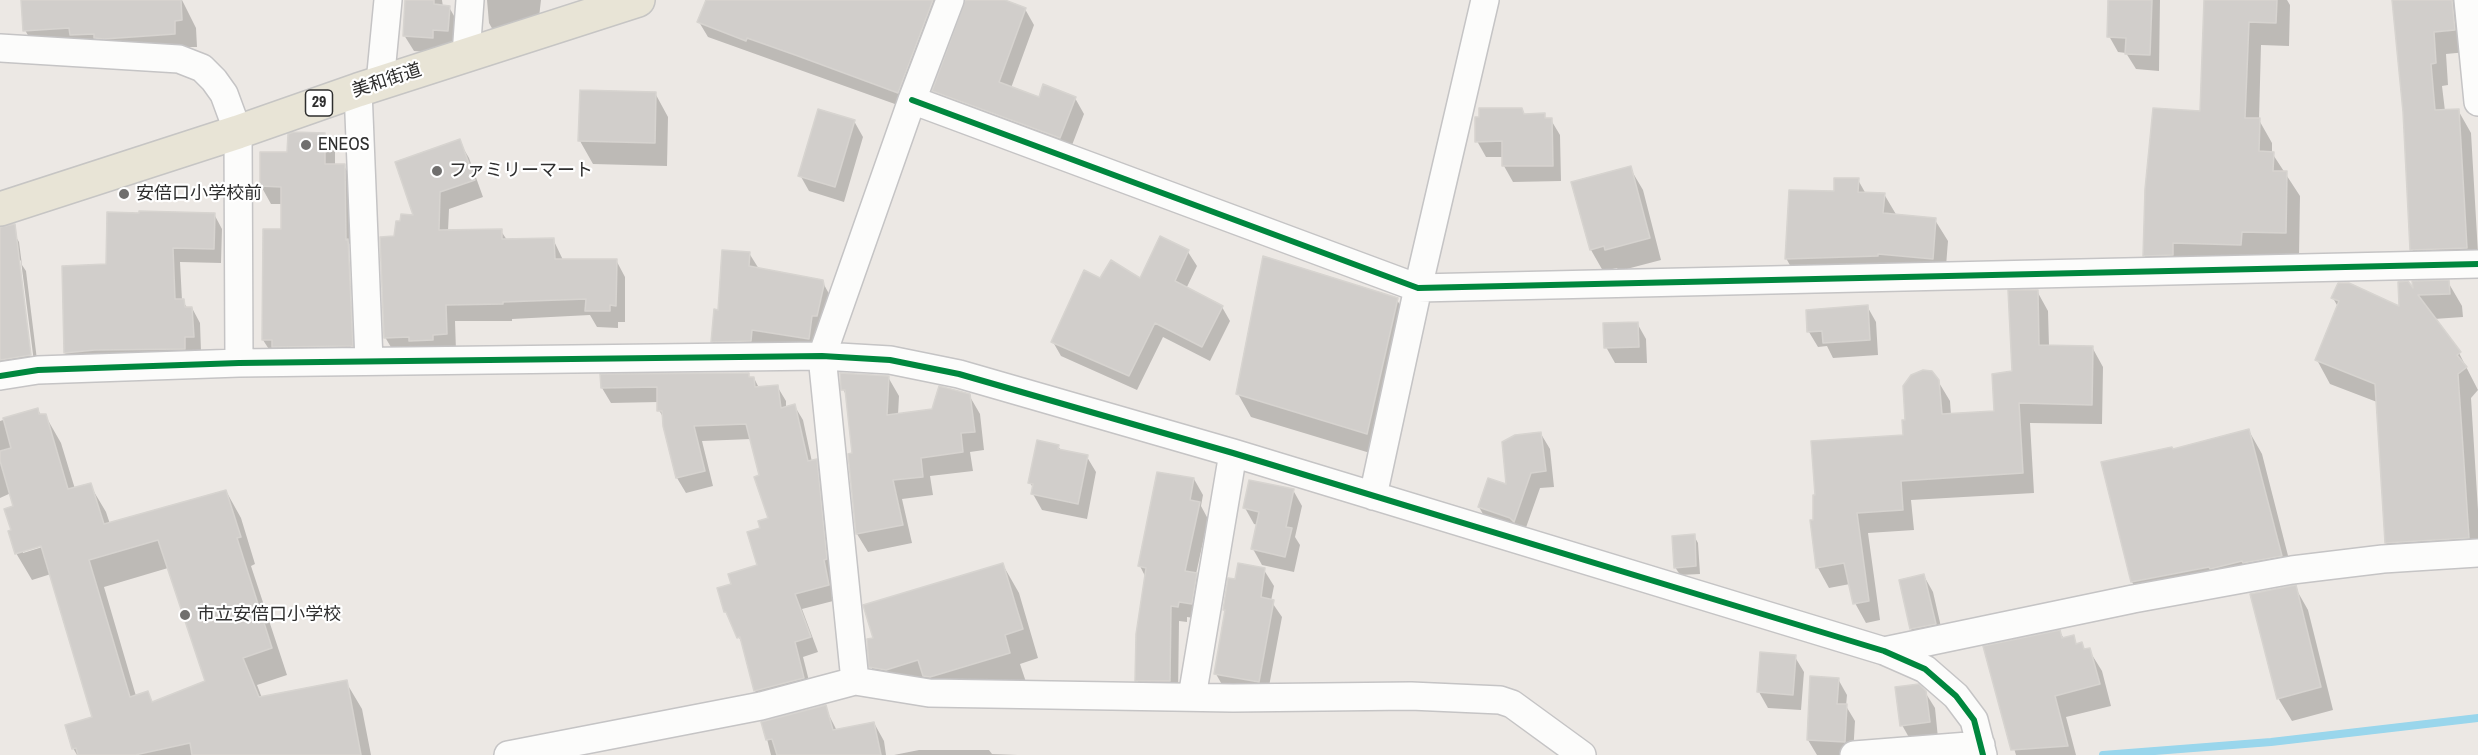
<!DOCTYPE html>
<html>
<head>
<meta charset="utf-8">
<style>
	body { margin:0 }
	canvas { display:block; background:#ece8e4 }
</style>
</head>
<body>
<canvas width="2478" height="755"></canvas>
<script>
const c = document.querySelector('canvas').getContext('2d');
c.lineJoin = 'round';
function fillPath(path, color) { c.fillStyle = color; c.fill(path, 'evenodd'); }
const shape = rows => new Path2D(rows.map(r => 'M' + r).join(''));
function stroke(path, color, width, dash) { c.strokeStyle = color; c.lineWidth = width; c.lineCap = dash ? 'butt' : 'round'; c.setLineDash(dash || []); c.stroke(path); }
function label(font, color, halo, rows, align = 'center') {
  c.font = font + ' "Archivo Narrow","Noto Sans JP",sans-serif'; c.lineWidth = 4.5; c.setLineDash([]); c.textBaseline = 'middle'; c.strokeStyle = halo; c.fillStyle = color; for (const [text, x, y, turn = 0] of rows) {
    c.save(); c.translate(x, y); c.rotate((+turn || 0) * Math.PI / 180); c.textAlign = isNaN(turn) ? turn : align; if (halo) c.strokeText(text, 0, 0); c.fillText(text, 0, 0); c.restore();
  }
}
fillPath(shape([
	[23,0,182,0,196,28,197,47,189,47,190,61,40,57,25,30],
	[406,0,442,0,443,7,449,7,458,23,457,46,441,45,441,53,414,51,404,35],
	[487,0,541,0,538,26,498,39,489,23],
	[707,0,950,0,906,108,708,37,699,22],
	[966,0,1001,0,1025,9,1034,25,1011,88,1039,98,1075,98,1084,114,1069,153,943,106,934,91],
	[2110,0,2160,0,2159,71,2136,69,2126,53,2118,52,2109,36],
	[2206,0,2287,0,2290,5,2289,46,2261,45,2259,120,2272,143,2272,153,2300,196,2299,256,2254,255,2254,268,2158,279,2144,255,2202,113],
	[2394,0,2463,0,2467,52,2446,54,2448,85,2442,86,2445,111,2458,110,2471,133,2478,253,2424,272,2412,249,2404,112],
	[655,93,668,117,667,166,593,164,580,141],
	[1544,115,1546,119,1551,120,1560,135,1561,181,1513,182,1504,166,1504,157,1486,157,1477,141,1481,118],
	[854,121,863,137,844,202,809,191,800,175],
	[325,135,335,152,335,166,344,166,355,183,362,363,274,357,263,340,282,230,282,204,271,204,261,186,289,154],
	[347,241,350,244,354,353,351,353],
	[459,141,469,158,483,197,449,209,448,231,501,231,507,240,553,239,563,260,616,260,625,277,625,322,618,322,618,328,597,327,590,315,512,319,512,321,455,321,456,351,395,354,385,337,396,238,415,217],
	[1630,168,1643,190,1661,260,1619,271,1617,268,1603,271,1591,250],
	[1858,180,1866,194,1884,194,1897,216,1935,220,1948,241,1945,279,1798,280,1786,258,1835,193],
	[214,214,222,229,221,263,180,262,182,300,188,309,192,308,200,323,201,351,192,351,192,363,73,367,65,353,63,268,107,266],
	[11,228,19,242,22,265,26,271,38,368,0,377,0,230],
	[17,257,21,261,34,362,31,363],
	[1188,252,1197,266,1186,289,1222,307,1230,321,1210,361,1163,337,1137,390,1061,356,1053,342,1101,280,1141,280],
	[749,253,759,269,822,281,833,301,820,357,723,361,712,341,720,311],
	[2448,282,2462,306,2463,317,2434,319,2459,353,2478,390,2471,398,2478,510,2478,561,2400,566,2386,543,2377,402,2330,384,2317,360,2338,307,2333,298,2401,308,2414,293],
	[2037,291,2048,311,2049,346,2092,347,2103,367,2102,424,2030,423,2034,493,1911,500,1914,530,1868,533,1880,620,1866,623,1855,603,1850,584,1829,588,1818,568,1812,522,1905,436,1938,381,1950,401,1951,415,1995,413,2014,372],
	[1397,300,1411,323,1380,456,1251,417,1238,394],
	[1867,306,1876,322,1878,355,1833,358,1827,346,1818,347,1809,332],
	[1637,323,1646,339,1647,363,1615,363,1606,347],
	[748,374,750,378,754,378,759,388,777,386,786,401,786,408,794,405,803,420,812,462,816,461,824,476,837,600,802,609,818,652,803,657,812,693,764,706,755,691,744,647,725,611,733,585,759,566,770,519,751,439,702,441,713,486,686,493,677,478,664,419,659,410,659,402,611,403,602,388,602,376],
	[888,377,899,396,898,415,933,411,969,395,980,414,984,450,970,452,973,471,930,476,933,495,902,499,912,543,868,552,857,534,854,454,847,397,843,389],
	[38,409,41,416,45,415,61,443,75,489,90,485,106,512,110,524,226,491,241,518,255,564,251,566,287,675,257,685,262,698,346,682,362,709,371,755,77,755,73,748,94,718,51,574,32,580,16,553,13,532,15,507,11,493,0,498,0,421],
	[48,542,49,545,23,553,23,550],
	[168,568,207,682,153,703,148,693,136,696,104,587],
	[2249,431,2262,454,2294,579,2146,605,2132,582,2102,463,2173,451],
	[1541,434,1550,449,1554,487,1540,488,1523,536,1488,523,1479,507,1508,486],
	[1058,446,1062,452,1087,457,1096,472,1087,519,1042,510,1033,494,1034,489,1030,483],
	[1194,479,1203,495,1201,506,1208,519,1196,574,1205,590,1200,619,1187,617,1187,622,1179,621,1178,697,1146,696,1137,680,1146,578,1140,566],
	[1293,490,1302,506,1295,537,1300,545,1294,572,1262,565,1253,549,1258,525,1254,524,1245,508],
	[1694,536,1698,543,1700,574,1680,575,1675,567],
	[1003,565,1019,593,1038,658,1020,664,1026,682,888,696,871,667,875,639],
	[1264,570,1274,586,1271,601,1282,617,1267,697,1225,690,1216,674,1226,613,1224,609,1236,581],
	[1924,576,1933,592,1944,640,1921,645,1911,629,1901,581],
	[2295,587,2308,610,2333,710,2292,721,2278,698],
	[2060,632,2064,639,2073,637,2077,645,2082,644,2086,651,2089,650,2102,671,2111,706,2066,717,2076,755,2016,755,1985,648],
	[1795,657,1804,672,1801,710,1768,708,1759,692],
	[1838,679,1847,695,1846,706,1855,721,1853,755,1817,755,1808,740],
	[1925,692,1935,708,1938,738,1911,741,1902,725],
	[825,707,837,731,874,723,884,741,886,755,771,755,763,723],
	[919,750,989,750,992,754,1018,755,894,755]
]), '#0003');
stroke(shape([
	[2103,755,2271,742,2478,718]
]), '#99d6ec', 8);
const building = shape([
	[21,0,181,0,182,20,175,21,175,34,104,39,94,38,94,34,70,35,69,28,23,31,21,0],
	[405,0,434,0,434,4,450,6,448,31,433,30,433,38,403,36,405,0],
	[706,0,933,0,898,93,798,56,747,38,746,41,697,22,706,0],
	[965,0,1005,0,1026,8,999,82,1039,97,1043,84,1076,97,1060,138,932,91,965,0],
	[2108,0,2152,0,2150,55,2125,54,2126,38,2107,37,2108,0],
	[2204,0,2277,0,2276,23,2249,22,2245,118,2260,118,2259,151,2274,152,2273,171,2287,171,2286,233,2242,232,2241,245,2173,243,2173,255,2143,256,2145,189,2153,108,2200,111,2204,0],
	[2392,0,2452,0,2455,30,2434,32,2436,63,2431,64,2435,110,2459,109,2467,248,2410,250,2403,112,2392,0],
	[580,90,656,92,655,143,578,141,580,90],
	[1479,108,1522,108,1524,114,1545,113,1545,118,1552,118,1553,166,1502,166,1502,141,1475,142,1475,117,1479,117,1479,108],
	[818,109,855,120,835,187,798,176,818,109],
	[294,132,325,133,325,164,345,164,346,240,348,239,353,346,272,347,272,340,262,340,263,229,281,229,281,187,260,186,260,152,287,152,288,134,294,132],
	[460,139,475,180,440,192,439,230,502,229,502,239,554,238,555,259,617,259,616,306,610,305,610,311,585,311,586,299,503,302,503,304,446,305,447,334,433,335,433,340,409,341,409,337,384,338,380,237,394,236,396,221,400,221,401,214,413,215,395,162,460,139],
	[1631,166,1650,238,1605,250,1604,246,1590,250,1571,182,1631,166],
	[1834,178,1859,178,1858,192,1885,193,1883,213,1936,218,1933,259,1878,254,1878,256,1785,259,1789,190,1834,191,1834,178],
	[139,211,215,213,214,249,173,248,175,299,184,299,185,307,192,307,194,337,185,337,185,349,95,350,64,353,62,266,106,264,107,212,139,213,139,211],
	[15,224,31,355,0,360,0,227,15,224],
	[1160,236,1189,250,1175,281,1223,306,1202,347,1155,323,1129,376,1051,342,1084,270,1100,278,1111,260,1140,278,1160,236],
	[722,250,750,252,749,266,823,280,824,285,817,316,812,316,809,339,752,330,751,341,711,342,714,309,718,310,722,250],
	[1263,256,1398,298,1367,434,1236,394,1263,256],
	[2449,280,2450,294,2418,295,2461,352,2457,355,2467,367,2458,374,2469,538,2385,543,2375,384,2315,360,2339,301,2331,298,2338,283,2349,283,2399,306,2398,282,2408,281,2413,288,2412,281,2449,280],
	[2008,290,2038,290,2039,345,2093,346,2092,405,2019,403,2023,473,1901,481,1903,510,1857,513,1869,601,1853,604,1844,563,1816,568,1810,520,1813,520,1813,495,1815,495,1811,441,1903,435,1902,420,1905,420,1903,386,1911,375,1923,370,1932,371,1939,380,1942,414,1994,411,1992,374,2012,371,2008,290],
	[1868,305,1870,340,1823,343,1822,331,1807,332,1806,310,1868,305],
	[1638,322,1639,347,1604,348,1603,323,1638,322],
	[749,373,749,377,754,377,755,387,778,385,781,408,795,404,808,461,817,459,827,559,824,560,829,585,795,594,811,637,795,642,804,678,754,691,740,637,737,638,726,612,724,612,717,588,731,584,728,574,757,565,747,532,760,528,758,521,768,518,754,477,759,475,746,424,694,426,705,471,676,478,663,426,662,411,657,411,657,387,601,388,600,374,749,373],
	[840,373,889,376,887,415,932,409,939,386,970,394,975,432,961,433,963,452,921,458,923,477,893,480,903,525,856,534,848,454,852,453,845,390,841,390,840,373],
	[38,408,39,414,46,414,68,489,91,483,104,524,226,490,241,537,237,538,272,648,243,658,259,697,347,680,361,755,192,755,190,743,135,755,78,755,76,748,72,749,65,725,92,717,41,546,15,554,8,531,11,530,4,509,13,506,0,461,0,451,11,448,3,418,38,408],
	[158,540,205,681,152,702,148,691,130,697,89,560,158,540],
	[2249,429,2282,556,2243,563,2242,561,2210,569,2209,567,2131,582,2101,462,2172,447,2173,449,2249,429],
	[1541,432,1546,471,1531,473,1514,522,1510,518,1478,507,1488,478,1506,484,1502,442,1515,435,1541,432],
	[1037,440,1059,445,1058,449,1088,455,1078,504,1031,494,1033,484,1028,483,1037,440],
	[1157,472,1194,478,1190,500,1200,502,1185,571,1197,573,1192,604,1179,602,1178,607,1171,606,1170,681,1135,681,1136,634,1146,568,1138,566,1157,472],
	[1249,480,1294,489,1286,527,1292,528,1285,557,1251,549,1259,512,1243,508,1249,480],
	[1695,534,1696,566,1674,568,1672,536,1695,534],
	[1003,563,1023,629,1005,635,1010,653,930,677,923,676,918,660,886,670,869,667,867,639,873,638,863,605,1003,563],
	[1238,563,1265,568,1261,597,1274,600,1259,682,1214,674,1225,610,1223,610,1228,578,1235,579,1238,563],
	[1924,574,1936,624,1910,629,1899,580,1924,574],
	[2296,585,2321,687,2277,699,2250,594,2296,585],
	[2060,630,2062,638,2074,635,2076,644,2082,642,2084,649,2090,648,2100,684,2055,696,2068,746,2011,750,1983,646,2060,630],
	[1760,652,1796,655,1793,695,1757,692,1760,652],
	[1810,676,1839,678,1837,704,1847,704,1845,742,1807,740,1810,676],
	[1919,684,1926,691,1930,722,1900,726,1895,687,1919,684],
	[826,705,833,730,874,722,881,755,777,755,772,739,766,740,761,722,826,705]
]);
fillPath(building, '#d1cecb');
stroke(building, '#d7d4d0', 1.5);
const street = shape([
	[2468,0,2478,102],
	[0,48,179,59,202,68,214,80,224,94,238,132,239,363],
	[466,55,470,0],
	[380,83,388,0],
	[358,90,369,361],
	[912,100,1418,288,2478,264],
	[0,376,38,370,239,363,822,356,890,360,959,374,1233,453,1884,651,1925,669,1956,696,1974,720,1983,755],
	[1373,496,1418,288,1485,0],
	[1884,651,2133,599,2292,570,2383,559,2478,553],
	[855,681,822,356,912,100,950,0],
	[1192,697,1233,453],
	[508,755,761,706,855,681,929,693,1233,698,1411,696,1500,700,1512,704,1582,755],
	[1854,755,1981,745]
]);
const primary = shape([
	[0,209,238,132,358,90,638,0]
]);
stroke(street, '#c5c4c5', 30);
stroke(primary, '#c6c5c4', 36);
stroke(street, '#fcfcfb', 27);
stroke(primary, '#e8e4d6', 33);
stroke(shape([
	[912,100,1418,288,2478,264],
	[0,376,38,370,239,363,822,356,890,360,959,374,1233,453,1884,651,1925,669,1956,696,1974,720,1983,755]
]), '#00873e', 6);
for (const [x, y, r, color] of [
	[306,145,6,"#706f6e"],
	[437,171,6,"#706f6e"],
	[124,194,6,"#706f6e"],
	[185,615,6,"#706f6e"]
]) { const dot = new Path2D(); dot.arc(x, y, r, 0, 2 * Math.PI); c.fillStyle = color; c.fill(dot); stroke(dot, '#fff', 2); }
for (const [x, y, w] of [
	[319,103,27]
]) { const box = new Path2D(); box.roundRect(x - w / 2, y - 13, w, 26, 4.5); c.fillStyle = '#fff'; c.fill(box); stroke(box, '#2e2e2e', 1.5); }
label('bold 16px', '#2e2e2e', null, [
	["29",319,103]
]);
label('18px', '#2e2e2e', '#fff', [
	["美和街道",387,81,-18]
]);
label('18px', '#2e2e2e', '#fff', [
	["ENEOS",318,145],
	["ファミリーマート",449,171],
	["安倍口小学校前",136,194],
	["市立安倍口小学校",197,615]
], 'left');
</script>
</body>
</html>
